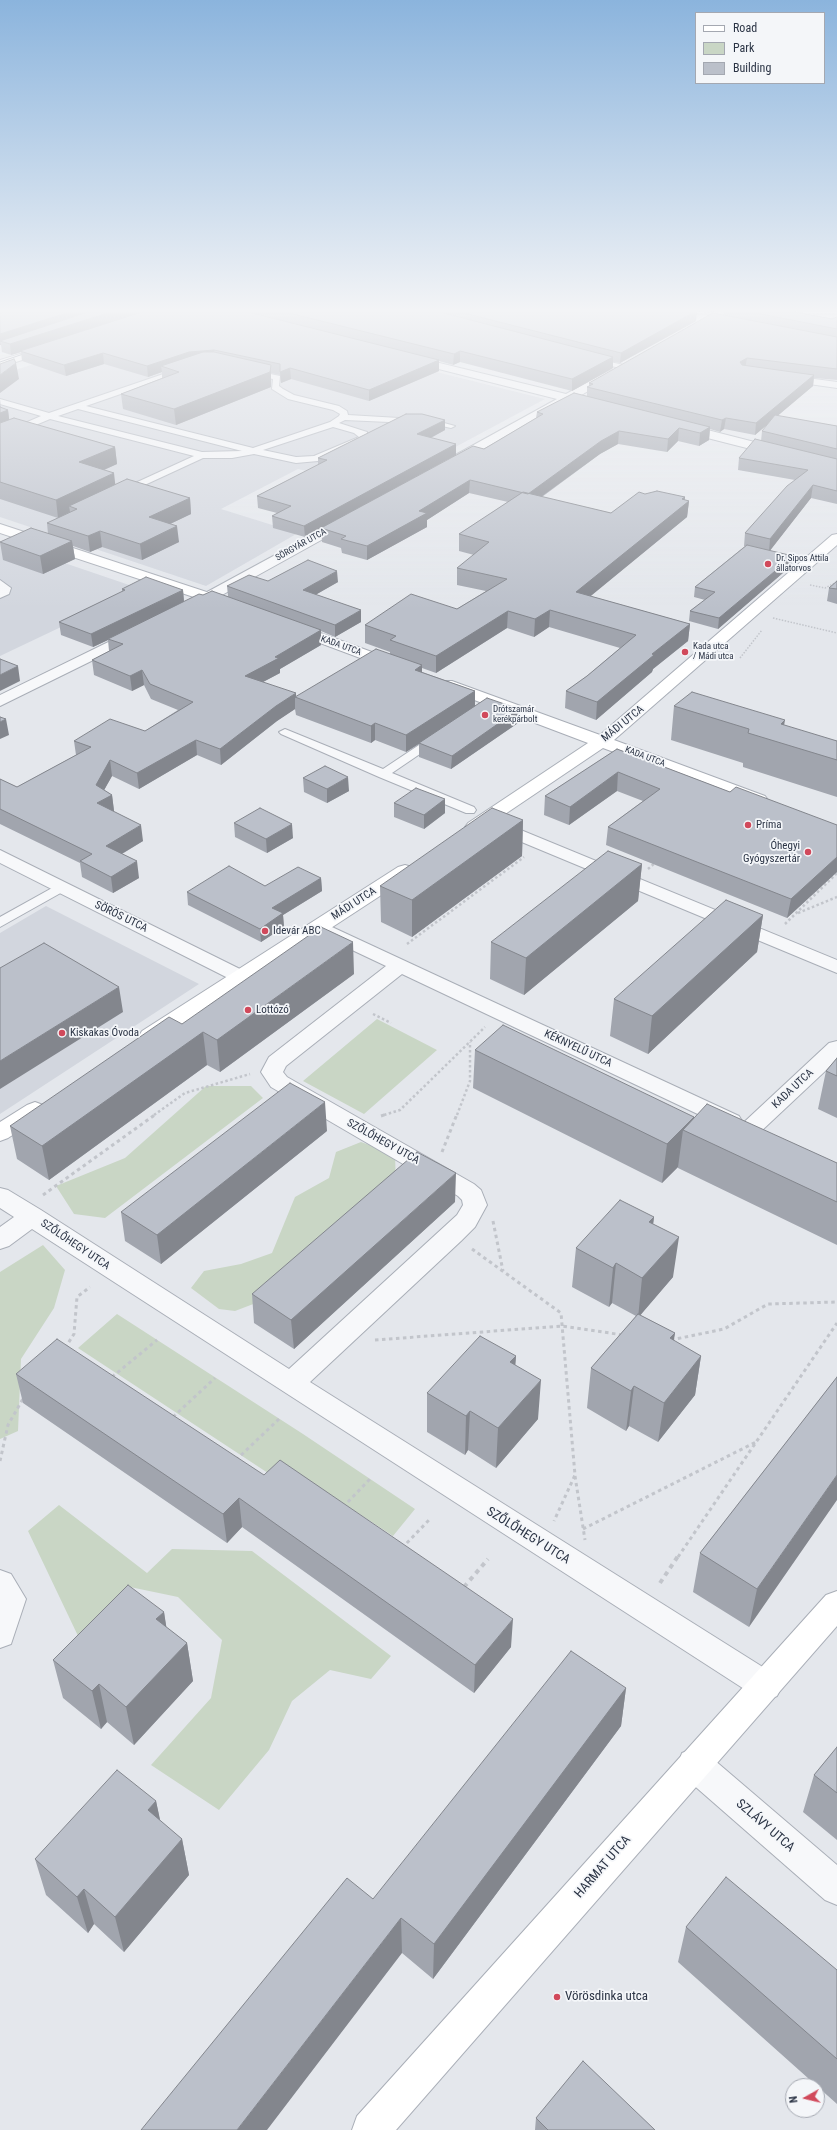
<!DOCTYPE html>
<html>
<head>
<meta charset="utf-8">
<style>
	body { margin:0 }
	#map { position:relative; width:837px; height:2130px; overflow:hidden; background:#e4e7ec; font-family:"Roboto Condensed",sans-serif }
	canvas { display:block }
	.legend { position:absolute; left:695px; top:12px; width:130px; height:72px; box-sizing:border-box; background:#f4f6f9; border:1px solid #a4a8b1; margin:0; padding:5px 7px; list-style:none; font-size:12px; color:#2b3445 }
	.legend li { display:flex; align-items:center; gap:8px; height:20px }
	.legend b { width:20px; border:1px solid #a4a8b1 }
	.north { position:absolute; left:785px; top:2078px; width:40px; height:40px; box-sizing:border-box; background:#f4f6f9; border:1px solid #a4a8b1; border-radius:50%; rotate:262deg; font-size:11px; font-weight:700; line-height:16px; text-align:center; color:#2b3445 }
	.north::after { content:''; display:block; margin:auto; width:14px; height:18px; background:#d1495b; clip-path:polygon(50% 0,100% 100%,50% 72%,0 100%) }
</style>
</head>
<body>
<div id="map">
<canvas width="837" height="2130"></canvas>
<ul class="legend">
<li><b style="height:5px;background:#fff"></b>Road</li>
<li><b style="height:11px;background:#c9d6c5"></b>Park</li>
<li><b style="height:11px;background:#bbc0ca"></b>Building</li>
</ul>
<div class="north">N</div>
</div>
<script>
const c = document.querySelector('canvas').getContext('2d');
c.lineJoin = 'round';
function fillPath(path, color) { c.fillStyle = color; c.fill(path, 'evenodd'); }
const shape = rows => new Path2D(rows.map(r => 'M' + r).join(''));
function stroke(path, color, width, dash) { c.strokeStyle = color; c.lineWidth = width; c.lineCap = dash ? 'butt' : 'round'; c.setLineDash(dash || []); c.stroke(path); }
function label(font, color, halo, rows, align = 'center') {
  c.font = font + ' "Roboto Condensed",sans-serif'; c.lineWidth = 3.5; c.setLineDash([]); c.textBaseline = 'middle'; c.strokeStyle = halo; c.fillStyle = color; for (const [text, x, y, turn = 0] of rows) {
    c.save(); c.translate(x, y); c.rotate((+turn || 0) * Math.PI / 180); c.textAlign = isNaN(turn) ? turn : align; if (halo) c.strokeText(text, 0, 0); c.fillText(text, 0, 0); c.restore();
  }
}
fillPath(shape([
	[193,312,256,327,545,399,379,488,298,469,221,509,298,533,206,586,0,517,0,375],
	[0,541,141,589,0,656],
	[46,906,199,984,0,1114,0,933]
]), '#d2d6de');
fillPath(shape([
	[377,1019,437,1050,364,1114,303,1081],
	[206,1086,251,1086,263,1098,105,1218,74,1214,56,1186,125,1158],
	[361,1142,395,1154,396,1187,269,1298,235,1311,219,1309,191,1288,204,1271,241,1264,272,1253,295,1197,329,1178,336,1152],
	[43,1245,65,1270,54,1308,21,1359,18,1431,0,1439,0,1272],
	[117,1314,303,1434,415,1509,393,1536,289,1468,274,1477,78,1348],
	[59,1505,147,1573,172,1549,252,1551,391,1656,371,1679,330,1670,292,1701,269,1750,219,1810,151,1765,211,1698,222,1640,178,1597,130,1587,79,1638,28,1531]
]), '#c9d6c5');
const lane = shape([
	[591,358,624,365,628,367,624,369,594,362,591,362,591,358],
	[181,368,184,368,184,372,86,406,253,448,330,422,339,416,340,414,333,410,288,399,272,389,273,379,248,374,247,372,251,370,280,376,279,386,283,389,294,395,339,406,347,411,348,415,433,420,455,426,451,428,433,424,345,420,339,423,367,432,367,438,318,461,296,463,254,454,232,458,203,458,123,495,119,492,120,490,194,456,50,419,0,440,0,434,41,416,0,404,0,399,49,413,181,368],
	[78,409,242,451,202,452,58,416,78,409],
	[333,427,354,433,359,437,314,456,296,457,263,450,333,427],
	[0,580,11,588,9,594,0,598,0,580],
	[285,729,383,769,431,737,439,737,441,739,439,741,392,773,474,807,476,810,474,813,466,813,379,777,281,734,279,732,285,729],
	[61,883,68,887,66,890,0,927,0,917,61,883]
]);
const street = shape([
	[716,311,729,311,696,331,688,331,687,329,716,311],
	[411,356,566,394,609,371,613,370,619,373,578,397,581,400,579,402,569,402,454,465,450,464,448,461,450,458,557,399,407,361,405,359,407,357,411,356],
	[785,375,837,382,837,388,781,380,779,378,781,376,785,375],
	[680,423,837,463,837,471,676,430,674,427,680,423],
	[347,516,354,520,352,523,195,610,190,611,185,610,183,607,185,604,347,516],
	[135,629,140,631,143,634,140,637,0,706,0,695,135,629],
	[494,819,837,960,837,973,488,828,485,824,488,820,494,819],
	[0,850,248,973,251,977,248,981,241,983,234,981,0,863,0,850],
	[319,921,739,1116,742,1121,739,1126,731,1129,723,1126,402,974,286,1066,283,1072,287,1077,474,1184,481,1190,487,1205,475,1227,461,1241,310,1382,777,1676,782,1686,777,1696,766,1701,755,1696,32,1229,9,1246,0,1249,0,1227,14,1217,0,1208,0,1188,8,1190,41,1210,289,1369,457,1215,463,1205,462,1200,458,1196,271,1087,261,1072,269,1057,386,966,312,931,309,927,312,923,319,921],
	[837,1041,837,1060,757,1135,749,1138,741,1135,737,1130,741,1125,829,1043,837,1041],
	[0,1570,11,1574,26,1599,11,1644,0,1648,0,1570],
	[694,1748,706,1753,837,1865,837,1905,825,1900,682,1775,678,1764,682,1753,694,1748]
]);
const secondary = shape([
	[50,345,54,346,55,348,54,350,0,367,0,360,50,345],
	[0,524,237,602,239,605,237,608,227,608,0,533,0,524],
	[837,534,837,545,614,740,765,796,768,800,765,804,759,805,753,804,603,748,480,831,474,833,468,831,465,827,468,823,588,743,440,687,438,684,440,681,452,681,600,735,832,535,837,534],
	[293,623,399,662,401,665,399,668,387,668,288,631,285,628,288,625,293,623],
	[405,865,412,867,415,871,412,875,158,1041,150,1043,142,1041,139,1036,142,1031,398,867,405,865],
	[35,1102,43,1105,46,1110,43,1115,8,1138,0,1141,0,1122,27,1105,35,1102],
	[837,1591,837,1626,396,2130,352,2130,357,2116,826,1595,837,1591]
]);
stroke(lane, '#a9aeb7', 2);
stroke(street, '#a9aeb7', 2);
stroke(secondary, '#a9aeb7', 2);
stroke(shape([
	[810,585,825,588,837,582],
	[773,618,837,633],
	[740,658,762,630]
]), '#c2c5cb', 1.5, [1.5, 1.5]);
stroke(shape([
	[648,869,656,862],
	[798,913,837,897],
	[785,924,837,873],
	[407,944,524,857],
	[373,1014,391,1023],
	[154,1115,185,1093,250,1074],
	[384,1115,400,1110,485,1027],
	[457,1115,470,1081,470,1042]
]), '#c2c5cb', 2.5, [2.5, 2.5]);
stroke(shape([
	[381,1116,387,1114],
	[442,1152,457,1114],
	[43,1195,156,1114],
	[493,1221,503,1271],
	[472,1249,561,1313,575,1475,554,1521],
	[375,1340,562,1326,623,1335],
	[671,1340,724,1329,768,1304,837,1302],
	[65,1348,74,1334,77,1297,90,1287],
	[112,1377,157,1340],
	[173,1417,215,1378],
	[236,1460,279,1419],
	[0,1461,8,1425,24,1397],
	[575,1476,585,1540],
	[343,1507,370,1479],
	[583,1529,756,1442],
	[402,1548,430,1519],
	[678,1557,837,1323]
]), '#c2c5cb', 3, [3.5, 3.5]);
stroke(shape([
	[660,1583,678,1556],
	[464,1587,488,1559]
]), '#c2c5cb', 4, [4.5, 4.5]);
fillPath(lane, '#f7f8fa');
fillPath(street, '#f7f8fa');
fillPath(secondary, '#fff');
stroke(shape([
	[0,362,32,351]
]), '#7d8696', 1);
fillPath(shape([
	[0,311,713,311,709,313,697,311,696,321,620,363,613,362,613,368,572,391,460,362,453,365,439,361,439,371,369,401,291,379,281,383,280,375,271,373,271,387,176,425,123,409,121,394,162,378,162,372,148,377,104,364,66,376,22,361,21,352,11,355,2,352,1,345,0,345],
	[724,311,790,311,832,319,837,317,837,380,814,378,813,386,777,416,837,426,837,504,811,498,770,550,791,566,718,629,689,621,690,611,705,600,694,597,695,587,745,546,744,546,745,533,795,480,738,470,739,458,761,441,762,431,769,423,755,435,724,429,720,432,710,429,709,440,699,446,678,441,667,452,618,444,600,454,542,497,611,513,645,494,685,497,684,500,689,501,687,517,590,596,690,624,688,641,653,669,652,672,596,720,565,708,566,691,587,676,620,648,549,627,534,637,507,628,436,673,422,668,422,672,475,691,475,706,519,709,518,723,451,769,419,757,419,744,406,752,375,740,371,743,296,715,295,709,277,721,221,765,197,755,139,789,112,776,104,790,112,795,114,811,113,811,143,841,122,854,139,878,113,893,82,877,80,863,0,824,0,779,17,787,76,755,74,741,145,731,178,710,151,699,144,685,132,691,94,675,92,660,109,651,108,640,93,647,61,635,59,622,122,592,122,589,183,590,184,602,203,595,228,596,227,586,268,581,338,582,315,595,361,622,335,637,321,631,321,645,280,669,280,673,263,682,296,697,390,654,390,652,365,643,365,625,457,609,486,591,457,585,457,568,474,555,459,551,459,534,508,502,469,493,427,520,427,527,367,560,342,553,341,548,322,542,321,528,484,449,536,418,537,412,587,396,587,387,589,386,589,383,724,315],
	[0,399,1,408,8,410,9,420,115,447,117,464,104,470,116,485,190,498,191,514,170,524,179,542,142,560,102,547,90,552,73,546,75,559,43,574,3,560,0,542,48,534,47,523,58,518,0,499],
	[445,420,445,430,431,438,456,455,305,537,273,528,272,516,277,513,258,508,257,496,318,465,318,458],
	[837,581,837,604,827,601,829,588],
	[674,706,837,741,837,797,743,767,743,763,671,740],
	[617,749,730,792,837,825,837,872,787,918,606,845,608,827,643,801,617,791,569,825,544,815,545,796],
	[303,778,349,791,327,803,304,792],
	[445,799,445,813,424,829,394,817,394,803],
	[523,820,522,856,412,937,381,922,380,886],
	[234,823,293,838,267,853,235,837],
	[642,864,638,901,524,995,490,979,491,942],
	[321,878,322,891,283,915,284,927,261,942,188,905,187,892,265,886],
	[763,915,757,952,648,1054,610,1036,614,999],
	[354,974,220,1072,207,1065,49,1180,17,1159,10,1126,182,1024],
	[475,1050,694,1117,694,1118,837,1163,837,1245,678,1168,678,1167,662,1183,473,1088],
	[837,1058,837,1118,818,1109,826,1071],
	[327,1131,161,1264,125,1241,121,1212],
	[455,1202,294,1349,254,1323,252,1294],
	[654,1217,653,1224,673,1277,640,1315,675,1333,673,1341,701,1356,695,1395,658,1442,629,1426,626,1431,587,1408,591,1368,636,1316,612,1303,609,1307,572,1287,576,1248],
	[516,1356,515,1365,538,1419,496,1468,468,1450,465,1455,427,1432,427,1393],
	[16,1374,511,1647,474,1693,242,1527,227,1543,23,1403],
	[837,1377,749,1627,693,1592,700,1553],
	[164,1612,166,1627,187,1643,193,1681,134,1745,107,1722,101,1729,63,1698,53,1660],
	[626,1688,621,1726,433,1979,402,1953,373,1899],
	[837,1747,837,1840,803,1812,814,1775],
	[156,1801,160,1821,182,1839,189,1875,124,1952,94,1924,88,1933,46,1895,35,1859],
	[686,1927,837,1970,837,2104,678,1962],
	[536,2118,655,2130,535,2130]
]), '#a1a5ae');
fillPath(shape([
	[73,311,106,311,0,341,1,345,0,345,0,334],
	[114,311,148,311,20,351,21,352,11,355,10,344],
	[696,311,697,311,696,321,620,363,621,353],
	[709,311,713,311,709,313],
	[214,350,215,360,161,366,162,372,148,377,147,366,189,352],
	[460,351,460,362,453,365,454,354],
	[103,353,104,364,66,376,64,365],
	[613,357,613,368,572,391,572,379],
	[747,358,745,369,740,362],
	[439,360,439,371,369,401,369,390],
	[16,363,19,379,0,393,0,375],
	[271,365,271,387,176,425,174,409],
	[290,368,291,379,281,383,280,372],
	[814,375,813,386,755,435,756,423],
	[8,410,10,426,0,433,0,413],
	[726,418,724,429,720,432,722,420],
	[445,420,445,430,417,445,417,434],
	[710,427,709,440,699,446,700,433],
	[679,428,678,441,667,452,668,439],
	[619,431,618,444,600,454,527,507,528,494,601,441],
	[456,444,456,455,305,537,304,526],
	[115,447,117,464,81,480,79,462],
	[114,473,116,491,69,506,70,512,58,518,56,500],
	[470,480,469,493,427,520,427,527,367,560,367,546,419,511],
	[813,485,811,498,769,552,770,539],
	[685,497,684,505,689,501,687,517,575,609,576,592],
	[190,498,191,514,151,533,149,517],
	[177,526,179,542,142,560,140,544],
	[100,531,102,547,90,552,88,536],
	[72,541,75,559,43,574,40,556],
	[793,556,791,566,718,629,719,618],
	[337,571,338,582,303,602,303,590],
	[183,590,184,602,108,639,108,640,93,647,91,634],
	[361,610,361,622,335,637,335,625],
	[550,610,549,627,534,637,535,619],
	[508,611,507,628,436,673,436,656],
	[690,624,688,641,653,669,652,672,596,720,597,702,652,654],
	[321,630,321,645,280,669,280,673,246,691,245,676,275,657],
	[422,665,422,682,415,670],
	[18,666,20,681,0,691,0,675],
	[142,670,144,685,132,691,130,676],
	[475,691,475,708,406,752,406,735],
	[296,693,296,698,295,697,295,709,277,721,221,765,220,749,276,706],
	[519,709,518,723,451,769,452,756],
	[6,719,9,735,0,739,0,722],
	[785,720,781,743,781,724],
	[375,723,375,740,371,743,371,726],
	[196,740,197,755,139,789,137,773],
	[110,760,112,776,98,801,96,785],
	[618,772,617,791,569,825,570,807],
	[348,777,349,791,327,803,327,789],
	[112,795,114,811,99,820,97,803],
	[445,799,445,813,424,829,424,815],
	[523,820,522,856,412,937,412,900],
	[292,824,293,838,267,853,266,839],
	[141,825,143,841,108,862,106,846],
	[837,857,837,872,787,918,791,899],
	[137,861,139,878,113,893,111,877],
	[642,864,638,901,524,995,526,958],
	[321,878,322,891,283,915,284,927,261,942,260,929,272,908],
	[763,915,757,952,648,1054,652,1016],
	[353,942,354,974,220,1072,217,1040],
	[119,987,123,1012,0,1089,0,1061],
	[203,1032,207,1065,49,1180,42,1146],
	[325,1102,327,1131,161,1264,157,1235],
	[694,1117,692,1134,683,1130,678,1167,662,1183,667,1144],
	[456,1173,455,1202,294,1349,291,1320],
	[654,1217,649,1257,649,1222],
	[679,1237,673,1277,638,1318,642,1278],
	[616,1263,612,1303,609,1307,613,1268],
	[675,1333,669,1372,670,1338],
	[516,1356,513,1396,510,1362],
	[701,1356,695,1395,658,1442,664,1403],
	[541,1380,538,1419,496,1468,498,1428],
	[634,1386,629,1426,626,1431,631,1391],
	[470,1411,468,1450,465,1455,466,1416],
	[837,1475,837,1500,749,1627,757,1589],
	[239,1498,242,1527,227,1543,223,1514],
	[164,1612,170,1650,156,1619],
	[513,1619,511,1647,474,1693,475,1665],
	[187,1643,193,1681,134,1745,126,1707],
	[99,1684,107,1722,101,1729,92,1691],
	[626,1688,621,1726,433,1979,434,1944],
	[156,1801,164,1838,148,1810],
	[182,1839,189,1875,124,1952,115,1917],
	[84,1889,94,1924,88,1933,77,1897],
	[401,1918,402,1953,267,2130,237,2130]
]), '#83868d');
const building = shape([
	[0,311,73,311,0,334,0,311],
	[91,311,114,311,10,344,0,341,91,311],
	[145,311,244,311,439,360,369,390,290,368,280,372,280,364,214,350,189,352,147,366,103,353,64,365,20,351,145,311],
	[281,311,436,311,613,357,572,379,460,351,454,354,281,311],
	[456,311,696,311,621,353,456,311],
	[746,311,790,311,832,319,837,317,837,329,746,311],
	[713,313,837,337,837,369,747,358,740,362,742,365,814,375,756,423,726,418,722,420,587,387,593,384,589,383,713,313],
	[203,352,214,352,271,365,270,372,174,409,121,394,179,372,161,366,203,352],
	[14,359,16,363,0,375,0,364,14,359],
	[574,393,710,427,700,433,679,428,668,439,619,431,601,441,528,494,470,480,419,511,427,513,367,546,341,539,346,536,321,528,473,446,484,449,543,414,537,412,574,393],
	[0,407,8,410,0,413,0,407],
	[406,414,422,414,445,420,417,434,456,444,304,526,272,516,291,506,257,496,327,460,318,458,406,414],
	[775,415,837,426,837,449,762,431,775,415],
	[14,418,115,447,79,462,114,473,56,500,0,482,0,423,14,418],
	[755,439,837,459,837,491,813,485,770,539,745,533,787,486,808,470,739,458,755,439],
	[127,479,190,498,149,517,177,526,140,544,100,531,88,536,47,523,77,509,69,506,127,479],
	[657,491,685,497,682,499,689,501,576,592,690,624,652,654,654,655,597,702,566,691,587,676,636,635,550,610,535,619,508,611,436,656,390,640,396,636,365,625,411,594,457,609,507,579,457,568,489,542,459,534,523,492,611,513,639,492,645,494,657,491],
	[31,528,72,541,40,556,0,542,31,528],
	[747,545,793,556,719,618,690,611,715,592,695,587,747,545],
	[308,560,337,571,303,590,361,610,335,625,227,586,249,575,268,581,308,560],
	[146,577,183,590,91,634,59,622,125,590,122,589,146,577],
	[837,581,837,589,829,588,837,581],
	[212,591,321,630,275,657,279,658,245,676,296,693,276,706,220,749,196,740,137,773,110,760,96,785,112,795,97,803,141,825,106,846,137,861,111,877,80,861,92,854,0,809,0,779,17,787,91,747,74,741,110,719,145,731,193,702,150,684,142,670,130,676,92,660,123,644,108,639,199,594,203,595,212,591],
	[376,649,422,665,415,670,475,691,406,735,375,723,371,726,295,697,376,649],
	[0,659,18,666,0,675,0,659],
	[692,692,785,720,781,724,837,741,837,760,748,733,749,729,674,706,692,692],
	[487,698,519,709,452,756,419,743,487,698],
	[0,717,6,719,0,722,0,717],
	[617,749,730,792,736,787,837,825,837,857,791,899,608,827,660,789,618,772,570,807,545,796,617,749],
	[325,766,348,777,327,789,303,778,325,766],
	[416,788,445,799,424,815,394,803,416,788],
	[260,808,292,824,266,839,234,823,260,808],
	[492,808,523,820,412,900,380,886,492,808],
	[608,851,642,864,526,958,491,942,608,851],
	[229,866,265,886,298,867,321,878,272,908,283,913,260,929,187,892,229,866],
	[726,900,763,915,652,1016,614,999,726,900],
	[321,927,353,942,217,1040,203,1032,42,1146,10,1126,169,1017,182,1024,321,927],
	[44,943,119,987,0,1061,0,968,44,943],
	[503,1025,694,1117,667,1144,475,1050,503,1025],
	[837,1058,837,1076,826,1071,837,1058],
	[290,1083,325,1102,157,1235,121,1212,290,1083],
	[707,1104,837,1163,837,1202,683,1130,707,1104],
	[417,1152,456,1173,291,1320,252,1294,417,1152],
	[620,1200,654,1217,649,1222,679,1237,642,1278,616,1263,613,1268,576,1248,620,1200],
	[638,1314,675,1333,670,1338,701,1356,664,1403,634,1386,631,1391,591,1368,638,1314],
	[480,1336,516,1356,510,1362,541,1380,498,1428,470,1411,466,1416,427,1393,480,1336],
	[57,1339,264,1475,280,1460,513,1619,475,1665,239,1498,223,1514,16,1374,57,1339],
	[837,1377,837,1475,757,1589,700,1553,837,1377],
	[128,1585,164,1612,156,1619,187,1643,126,1707,99,1684,92,1691,53,1660,128,1585],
	[571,1651,626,1688,434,1944,401,1918,237,2130,141,2130,347,1878,373,1899,571,1651],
	[837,1747,837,1793,814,1775,837,1747],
	[117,1770,156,1801,148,1810,182,1839,115,1917,84,1889,77,1897,35,1859,117,1770],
	[726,1877,837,1970,837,2059,686,1927,726,1877],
	[583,2061,655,2130,548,2130,536,2118,583,2061]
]);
fillPath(building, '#bbc0ca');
stroke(building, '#83868d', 1);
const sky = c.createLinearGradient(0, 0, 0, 609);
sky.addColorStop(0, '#8bb4dd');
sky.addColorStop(0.51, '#f3f4f6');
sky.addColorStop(1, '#f3f4f600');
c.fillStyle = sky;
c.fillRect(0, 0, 837, 609);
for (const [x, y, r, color] of [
	[768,564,4,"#d1495b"],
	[685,652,4,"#d1495b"],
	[485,715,4,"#d1495b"],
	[748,825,4,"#d1495b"],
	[808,852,4,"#d1495b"],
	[265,931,4,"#d1495b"],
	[248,1010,4,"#d1495b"],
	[62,1033,4,"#d1495b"],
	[557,1997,4,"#d1495b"]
]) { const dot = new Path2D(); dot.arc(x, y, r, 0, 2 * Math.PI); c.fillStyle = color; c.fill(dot); stroke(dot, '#f4f6f9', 1.5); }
label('9px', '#2b3445', '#f4f6f9', [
	["SÖRGYÁR UTCA",301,545,-29],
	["KADA UTCA",341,646,20],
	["KADA UTCA",645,757,21]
]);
label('9px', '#2b3445', '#f4f6f9', [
	["Dr. Sipos Attila",776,559],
	["állatorvos",776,569],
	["Kada utca",693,647],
	["/ Mádi utca",693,657],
	["Drótszamár",493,710],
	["kerékpárbolt",493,720]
], 'left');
label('11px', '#2b3445', '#f4f6f9', [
	["MÁDI UTCA",623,724,-39],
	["MÁDI UTCA",354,904,-33],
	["SÖRÖS UTCA",121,917,26],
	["KÉKNYELŰ UTCA",578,1049,25],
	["KADA UTCA",793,1089,-43],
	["SZŐLŐHEGY UTCA",383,1142,29],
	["SZŐLŐHEGY UTCA",75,1245,34]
]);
label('11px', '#2b3445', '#f4f6f9', [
	["Príma",756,825],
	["Óhegyi",800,846,"right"],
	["Gyógyszertár",800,859,"right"],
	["Idevár ABC",273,931],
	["Lottózó",256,1010],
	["Kiskakas Óvoda",70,1033]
], 'left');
label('13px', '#2b3445', '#f4f6f9', [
	["SZŐLŐHEGY UTCA",528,1536,32],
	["SZLÁVY UTCA",765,1826,41],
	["HARMAT UTCA",603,1867,-49]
]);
label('13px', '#2b3445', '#f4f6f9', [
	["Vörösdinka utca",565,1997]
], 'left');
</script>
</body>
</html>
